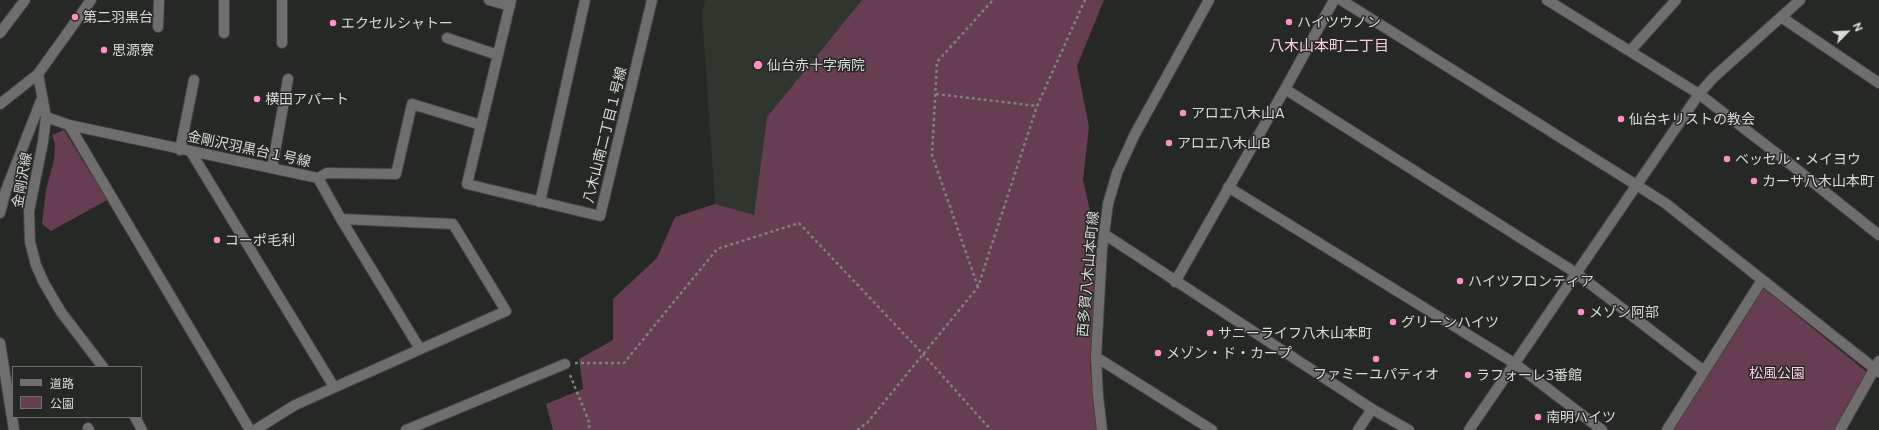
<!DOCTYPE html>
<html>
<head>
<meta charset="utf-8">
<style>
	body { margin:0 }
	#map { position:relative; width:1879px; height:430px; overflow:hidden; background:#252824; font-family:Commissioner,"Noto Sans JP",sans-serif }
	canvas { display:block }
	.legend { position:absolute; left:12px; top:366px; width:130px; height:52px; box-sizing:border-box; background:#252824; border:1px solid #6d706c; margin:0; padding:5px 7px; list-style:none; font-size:12px; color:#d9dbd9 }
	.legend li { display:flex; align-items:center; gap:8px; height:20px }
	.legend b { width:20px; border:1px solid #6d706c }
	.north { position:absolute; left:1827px; top:12px; width:40px; height:40px; -webkit-text-stroke:3px #252824; paint-order:stroke; rotate:66deg; font-size:11px; font-weight:700; line-height:16px; text-align:center; color:#d9dbd9 }
	.north::after { content:''; display:block; margin:auto; width:14px; height:18px; background:#d9dbd9; clip-path:polygon(50% 0,100% 100%,50% 72%,0 100%) }
</style>
</head>
<body>
<div id="map">
<canvas width="1879" height="430"></canvas>
<ul class="legend">
<li><b style="height:5px;background:#6f6d6e"></b>道路</li>
<li><b style="height:11px;background:#673d52"></b>公園</li>
</ul>
<div class="north">N</div>
</div>
<script>
const c = document.querySelector('canvas').getContext('2d');
c.lineJoin = 'round';
function fillPath(path, color) { c.fillStyle = color; c.fill(path, 'evenodd'); }
const shape = rows => new Path2D(rows.map(r => 'M' + r).join(''));
function stroke(path, color, width, dash) { c.strokeStyle = color; c.lineWidth = width; c.lineCap = dash ? 'butt' : 'round'; c.setLineDash(dash || []); c.stroke(path); }
function label(font, color, halo, rows, align = 'center') {
  c.font = font + ' Commissioner,"Noto Sans JP",sans-serif'; c.lineWidth = 3; c.setLineDash([]); c.textBaseline = 'middle'; c.strokeStyle = halo; c.fillStyle = color; for (const [text, x, y, turn = 0] of rows) {
    c.save(); c.translate(x, y); c.rotate((+turn || 0) * Math.PI / 180); c.textAlign = isNaN(turn) ? turn : align; if (halo) c.strokeText(text, 0, 0); c.fillText(text, 0, 0); c.restore();
  }
}
fillPath(shape([
	[705,0,862,0,767,117,754,216,715,204,702,13]
]), '#30352d');
fillPath(shape([
	[862,0,1104,0,1077,66,1089,127,1083,180,1094,228,1096,283,1090,366,1097,430,553,430,546,404,583,389,579,359,613,340,613,299,657,258,675,217,715,204,754,215,767,117],
	[64,130,107,200,51,231,42,224,46,190,54,160,55,144,52,135],
	[1762,287,1868,373,1835,430,1672,430]
]), '#673d52');
const minor = shape([
	[224,0,224,33],
	[489,0,510,6],
	[511,0,467,184,600,216,652,0],
	[1341,0,1665,203,1879,372],
	[1547,0,1699,94,1780,156,1879,235],
	[1781,17,1879,83],
	[158,27,159,0],
	[0,33,25,0],
	[447,38,498,55],
	[282,43,282,0],
	[1630,51,1676,0],
	[38,74,46,117,43,142,29,211,30,242,36,265,44,283,61,312,103,367],
	[1285,89,1576,273,1704,371],
	[0,104,38,74,91,0],
	[46,117,69,125,318,178,341,219,453,224,506,311,295,405,255,430],
	[69,125,250,430],
	[180,150,194,80],
	[191,152,334,387],
	[272,168,288,79],
	[318,178,327,173,396,174,412,104,481,125],
	[1228,187,1514,363,1602,430],
	[540,202,585,0],
	[0,213,6,190,42,98],
	[341,219,420,349],
	[1104,234,1372,409,1409,430],
	[1175,282,1285,89,1334,0],
	[0,343,14,430],
	[1096,357,1212,430],
	[135,417,142,430],
	[88,428,89,430],
	[406,430,565,364],
	[1102,430,1098,396,1096,357,1102,249,1108,204,1117,173,1135,134,1209,0],
	[1358,430,1372,409],
	[1469,430,1699,94,1713,78,1800,0],
	[1667,430,1762,280],
	[1840,430,1879,361]
]);
stroke(minor, '#424541', 12);
stroke(shape([
	[936,94,1037,106],
	[978,287,932,155,937,62,993,0],
	[575,363,624,363,717,249,799,223,923,354,991,430],
	[570,375,590,424,588,430],
	[857,430,867,423,978,287,1037,106,1085,0]
]), '#7f817e', 2.5, [3, 3]);
stroke(minor, '#6f6d6e', 10);
for (const [x, y, r, color] of [
	[75,17,4,"#fb8fc6"],
	[1289,22,4,"#fb8fc6"],
	[333,23,4,"#fb8fc6"],
	[104,50,4,"#fb8fc6"],
	[758,65,5,"#fb8fc6"],
	[257,99,4,"#fb8fc6"],
	[1183,113,4,"#fb8fc6"],
	[1621,119,4,"#fb8fc6"],
	[1169,143,4,"#fb8fc6"],
	[1727,159,4,"#fb8fc6"],
	[1754,181,4,"#fb8fc6"],
	[217,240,4,"#fb8fc6"],
	[1460,281,4,"#fb8fc6"],
	[1581,312,4,"#fb8fc6"],
	[1393,322,4,"#fb8fc6"],
	[1210,333,4,"#fb8fc6"],
	[1158,353,4,"#fb8fc6"],
	[1376,359,4,"#fb8fc6"],
	[1468,375,4,"#fb8fc6"],
	[1538,417,4,"#fb8fc6"]
]) { const dot = new Path2D(); dot.arc(x, y, r, 0, 2 * Math.PI); c.fillStyle = color; c.fill(dot); stroke(dot, '#252824', 1.5); }
label('14px', '#d9dbd9', '#252824', [
	["第二羽黒台",83,17],
	["ハイツウノン",1297,22],
	["エクセルシャトー",341,23],
	["思源寮",112,50],
	["仙台赤十字病院",767,65],
	["横田アパート",265,99],
	["アロエ八木山A",1191,113],
	["仙台キリストの教会",1629,119],
	["アロエ八木山B",1177,143],
	["ベッセル・メイヨウ",1735,159],
	["カーサ八木山本町",1762,181],
	["コーポ毛利",225,240],
	["ハイツフロンティア",1468,281],
	["メゾン阿部",1589,312],
	["グリーンハイツ",1401,322],
	["サニーライフ八木山本町",1218,333],
	["メゾン・ド・カープ",1166,353],
	["ファミーユパティオ",1376,374,"center"],
	["ラフォーレ3番館",1476,375],
	["南明ハイツ",1546,417]
], 'left');
label('14px', '#d9dbd9', '#252824', [
	["八木山南二丁目１号線",605,135,-76],
	["金剛沢羽黒台１号線",249,149,12],
	["金剛沢線",22,180,-80],
	["西多賀八木山本町線",1088,274,-85]
]);
label('14px', '#ffcde4', '#252824', [
	["松風公園",1777,373]
]);
label('15px', '#fdcee4', '#252824', [
	["八木山本町二丁目",1329,46]
]);
</script>
</body>
</html>
